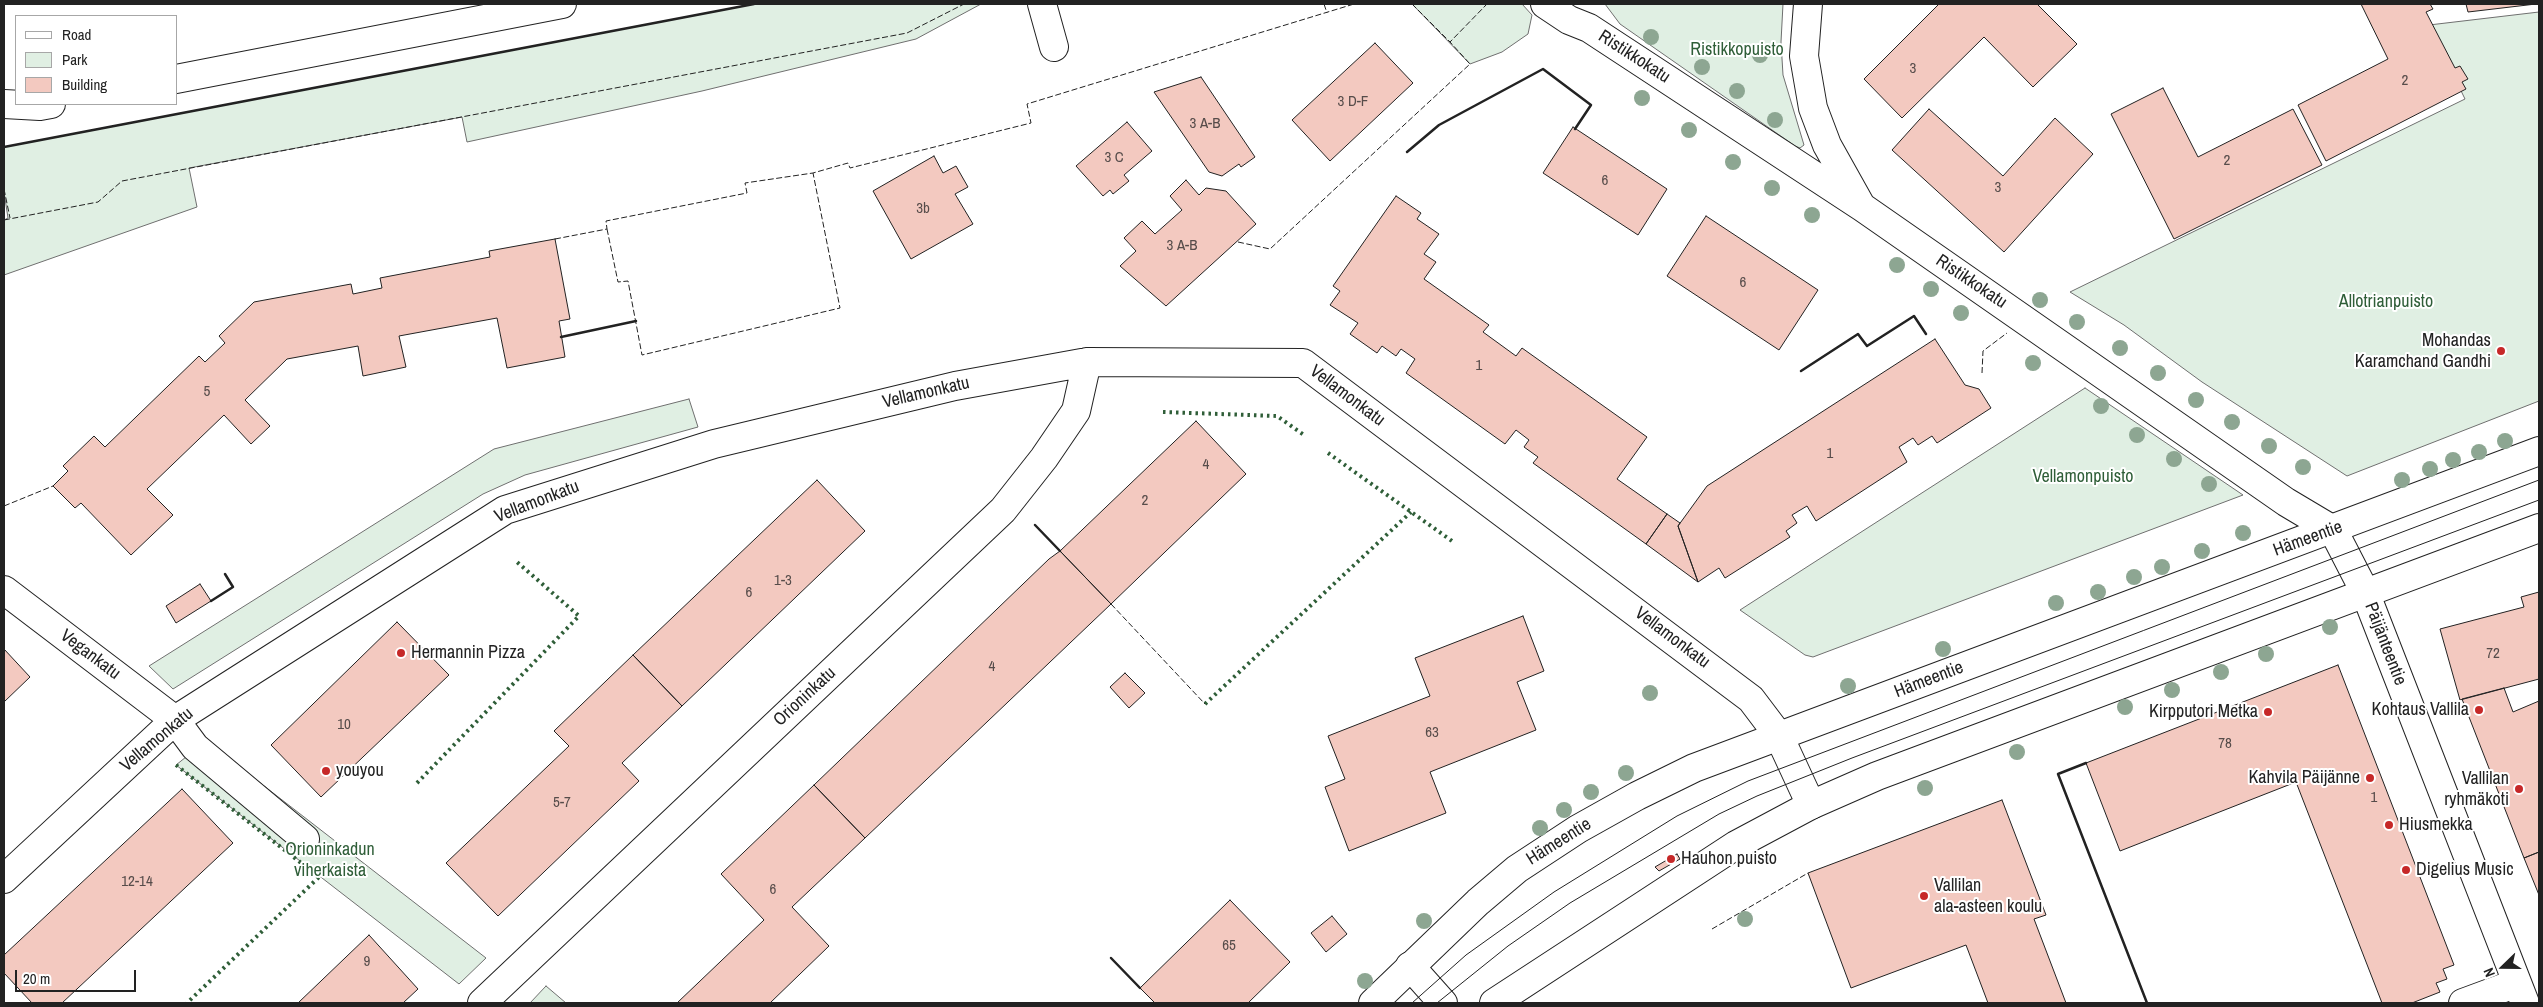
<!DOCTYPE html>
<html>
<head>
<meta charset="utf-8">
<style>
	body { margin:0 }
	#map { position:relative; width:2543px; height:1007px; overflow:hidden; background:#fff; font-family:"Archivo Narrow",sans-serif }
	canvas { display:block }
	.frame { position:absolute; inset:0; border:5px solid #222; pointer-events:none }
	.legend { position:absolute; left:15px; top:15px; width:162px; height:90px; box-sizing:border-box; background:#fff; border:1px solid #a7a7a7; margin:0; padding:6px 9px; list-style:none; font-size:15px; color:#222 }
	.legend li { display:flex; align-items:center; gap:10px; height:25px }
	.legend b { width:25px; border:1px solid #a7a7a7 }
	.north { position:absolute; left:2478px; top:942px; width:50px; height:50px; -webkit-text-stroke:4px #fff; paint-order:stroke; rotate:248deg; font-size:14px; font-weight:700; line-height:20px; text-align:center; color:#222 }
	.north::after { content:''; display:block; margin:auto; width:18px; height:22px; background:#222; clip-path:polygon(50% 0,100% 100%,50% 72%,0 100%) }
	.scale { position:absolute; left:15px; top:970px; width:121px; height:22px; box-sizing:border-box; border:2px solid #222; border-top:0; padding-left:6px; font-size:15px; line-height:18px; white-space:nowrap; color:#222; -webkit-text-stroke:4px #fff; paint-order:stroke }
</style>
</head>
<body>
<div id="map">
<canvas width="2543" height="1007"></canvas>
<div class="frame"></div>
<ul class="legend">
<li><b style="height:6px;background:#fff"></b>Road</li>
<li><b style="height:14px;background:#e0efe3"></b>Park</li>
<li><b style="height:14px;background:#f3c9c0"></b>Building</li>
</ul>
<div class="north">N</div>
<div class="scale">20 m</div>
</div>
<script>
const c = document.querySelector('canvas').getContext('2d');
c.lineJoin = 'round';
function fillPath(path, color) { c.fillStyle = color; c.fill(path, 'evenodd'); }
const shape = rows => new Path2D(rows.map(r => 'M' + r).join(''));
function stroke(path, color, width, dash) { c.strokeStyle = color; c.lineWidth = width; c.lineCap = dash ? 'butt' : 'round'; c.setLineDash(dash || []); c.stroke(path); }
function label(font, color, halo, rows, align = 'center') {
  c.font = font + ' "Archivo Narrow",sans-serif'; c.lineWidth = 4; c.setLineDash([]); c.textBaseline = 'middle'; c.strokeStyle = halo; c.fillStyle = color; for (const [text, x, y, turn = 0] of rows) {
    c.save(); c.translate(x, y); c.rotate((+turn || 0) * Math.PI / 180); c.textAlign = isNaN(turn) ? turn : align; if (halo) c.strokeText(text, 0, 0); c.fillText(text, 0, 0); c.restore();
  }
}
const green = shape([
	[754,4,981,4,916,39,702,91,467,142,462,117,189,168,197,207,4,275,4,220,8,218,4,192,4,147,754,4],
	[1412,4,1522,4,1532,15,1528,34,1502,52,1470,64,1412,4],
	[1605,4,1783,4,1781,42,1783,75,1804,145,1800,148,1795,146,1620,24,1605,4],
	[2539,12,2539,401,2347,476,2202,382,2124,325,2070,292,2465,99,2429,25,2539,12],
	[2085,388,2243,495,1813,657,1805,655,1740,610,2085,388],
	[689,399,698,427,525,475,483,494,173,689,149,666,494,449,689,399],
	[206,741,486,958,459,984,176,765,206,741],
	[546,986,566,1003,530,1003,546,986]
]);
fillPath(green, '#e0efe3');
stroke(green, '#6f6f6f', 1);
const building = shape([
	[1939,4,2037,4,2077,44,2033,87,1984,37,1902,118,1864,79,1939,4],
	[2361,4,2430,4,2433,9,2426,12,2455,68,2460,66,2468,79,2462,82,2466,89,2326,161,2298,105,2388,59,2361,4],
	[2466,4,2536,4,2468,12,2466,4],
	[1375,43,1413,83,1330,161,1292,120,1375,43],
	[1201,77,1255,157,1241,167,1239,164,1222,176,1209,172,1154,92,1201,77],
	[2163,88,2198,157,2293,109,2322,165,2174,239,2111,114,2163,88],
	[1929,109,2003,176,2055,118,2093,154,2004,252,1892,150,1929,109],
	[1127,122,1152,151,1124,175,1129,181,1113,194,1110,190,1103,196,1076,166,1127,122],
	[1573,127,1667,189,1638,235,1543,173,1573,127],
	[934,156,943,173,956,166,968,187,955,194,973,224,911,259,873,191,934,156],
	[1186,180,1199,195,1206,188,1226,191,1256,224,1166,306,1120,266,1136,251,1124,238,1142,221,1155,234,1182,210,1170,196,1186,180],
	[1396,196,1421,213,1417,219,1439,234,1424,254,1436,262,1424,279,1489,325,1483,332,1516,356,1522,348,1647,437,1617,479,1667,514,1646,544,1533,463,1538,457,1524,447,1529,440,1516,430,1505,444,1406,373,1415,359,1401,349,1396,356,1382,346,1377,353,1350,334,1358,323,1330,305,1340,291,1333,286,1396,196],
	[1706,216,1818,290,1779,350,1667,276,1706,216],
	[555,239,570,319,559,321,565,357,507,368,497,318,399,336,406,367,363,376,358,346,287,359,245,400,270,426,251,444,224,415,147,489,173,515,131,555,81,503,75,508,53,486,68,471,63,466,94,436,105,447,199,356,205,362,225,343,219,336,254,302,351,284,353,294,382,288,380,278,490,257,489,251,555,239],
	[1935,339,1965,385,1979,389,1991,408,1937,443,1932,436,1918,445,1913,438,1899,447,1907,462,1816,521,1807,506,1792,515,1797,523,1786,531,1790,537,1725,578,1719,568,1698,582,1678,526,1707,486,1935,339],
	[1196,421,1246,474,1111,604,1060,551,1196,421],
	[817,480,865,531,682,706,633,655,817,480],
	[1667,514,1680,523,1678,526,1698,582,1646,544,1667,514],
	[1060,551,1111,604,865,838,814,785,1049,559,1060,551],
	[200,584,211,601,176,623,166,606,200,584],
	[2539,592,2539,679,2460,700,2440,629,2524,607,2521,597,2539,592],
	[1523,616,1544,671,1517,682,1536,730,1430,772,1446,813,1349,851,1325,787,1345,779,1328,736,1430,696,1415,658,1523,616],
	[397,622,449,675,321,797,271,745,397,622],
	[4,649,30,677,4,702,4,649],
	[633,655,682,706,622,763,639,781,498,916,446,863,569,746,554,731,633,655],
	[2338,665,2454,965,2443,969,2447,979,2436,983,2440,992,2412,1003,2382,1003,2296,782,2120,851,2086,763,2338,665],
	[1125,673,1145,693,1129,708,1110,687,1125,673],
	[2504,688,2513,712,2539,701,2539,852,2524,858,2462,699,2504,688],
	[814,785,865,838,792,907,829,946,770,1003,677,1003,764,920,721,874,814,785],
	[182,789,233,843,62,1003,32,1003,4,973,4,955,182,789],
	[2002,800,2046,915,2034,919,2066,1003,1988,1003,1966,945,1851,988,1808,873,2002,800],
	[2539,852,2539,895,2524,858,2539,852],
	[1677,854,1680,859,1659,871,1655,867,1677,854],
	[1230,900,1290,962,1248,1003,1155,1003,1140,988,1230,900],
	[1332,916,1347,934,1326,952,1311,933,1332,916],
	[369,935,418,989,403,1003,298,1003,369,935]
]);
fillPath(building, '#f3c9c0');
stroke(building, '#222', 1);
const minor = shape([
	[1042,4,1054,47],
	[1545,4,1569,20,1589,28,1862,207,2286,502,2333,530,2365,592,2525,1003],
	[1808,4,1804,56,1813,108,1827,145,1860,204],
	[176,79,562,4],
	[4,104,40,106,51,104],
	[4,590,175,720,195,747,305,839],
	[4,879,175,720,505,510,714,444,955,386,1087,362,1303,363,1751,699,1779,736,1811,805],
	[1410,966,1443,1003],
	[482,1003,1003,510,1044,458,1076,411,1087,362],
	[2463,1003,2517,983]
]);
const major = shape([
	[1373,1003,1478,902,1517,869,1578,829,1637,796,1694,768,2539,451],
	[1494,1003,1736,845,1811,805,1877,776,2539,528]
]);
stroke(minor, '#222', 30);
stroke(major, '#222', 30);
stroke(minor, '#fff', 28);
stroke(major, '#fff', 28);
stroke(shape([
	[1412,1003,1466,955,1554,892,1677,816,1748,781,2539,480],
	[1437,1003,1508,946,1570,903,1719,814,1757,796,1852,758,2539,500]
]), '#222', 1);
stroke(shape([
	[1163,412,1277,416,1304,435],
	[1328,453,1452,541],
	[1205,704,1411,512],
	[176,765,319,877,187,1003],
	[417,783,579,616,517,562]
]), '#2f5e38', 4, [2.5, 4]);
stroke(shape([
	[1324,4,1327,13],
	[1412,4,1450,42,1487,4],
	[4,189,10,218],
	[4,220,98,202,122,181,907,33,964,4],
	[607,229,618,282,628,281,642,355,840,308,813,173],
	[555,239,607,229,606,221,747,193,745,183,813,173,848,163,850,168,1031,123,1027,104,1354,4],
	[1238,242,1270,249,1470,64,1450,42],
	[1982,373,1983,351,2007,333],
	[4,506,53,486],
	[1111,604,1205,704],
	[1712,929,1808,873]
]), '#222', 1, [6, 2.5]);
stroke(shape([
	[4,147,754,4],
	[1407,152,1439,125,1543,69,1591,105,1575,129],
	[561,337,636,321],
	[1801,371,1858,334,1867,346,1914,316,1926,334],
	[1035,525,1060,551],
	[211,601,233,587,225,574],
	[2086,763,2058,774,2147,1003],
	[1111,958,1140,988]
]), '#222', 2.5);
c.fillStyle = '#8da692';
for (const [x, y] of [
	[1651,37],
	[1760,55],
	[1702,67],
	[1737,91],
	[1642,98],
	[1775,120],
	[1689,130],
	[1733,162],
	[1772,188],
	[1812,215],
	[1897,265],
	[1931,289],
	[2040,300],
	[1961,313],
	[2077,322],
	[2120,348],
	[2033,363],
	[2158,373],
	[2196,400],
	[2101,406],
	[2232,422],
	[2137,435],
	[2505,441],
	[2269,446],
	[2479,452],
	[2174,459],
	[2453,460],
	[2303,467],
	[2430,469],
	[2402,480],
	[2209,484],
	[2243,533],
	[2202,551],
	[2162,567],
	[2134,577],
	[2098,592],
	[2056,603],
	[2330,627],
	[1943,649],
	[2266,654],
	[2221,672],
	[1848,686],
	[2172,690],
	[1650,693],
	[2125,707],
	[2017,752],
	[1626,773],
	[1925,788],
	[1591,792],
	[1564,810],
	[1540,828],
	[1745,919],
	[1424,921],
	[1365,981]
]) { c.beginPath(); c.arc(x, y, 8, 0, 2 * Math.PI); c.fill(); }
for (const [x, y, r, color] of [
	[2501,351,5,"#c62828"],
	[401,653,5,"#c62828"],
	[2479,710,5,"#c62828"],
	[2268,712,5,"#c62828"],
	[326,771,5,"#c62828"],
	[2370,778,5,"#c62828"],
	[2519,789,5,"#c62828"],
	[2389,825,5,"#c62828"],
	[1671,859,5,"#c62828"],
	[2406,870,5,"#c62828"],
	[1924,896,5,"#c62828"]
]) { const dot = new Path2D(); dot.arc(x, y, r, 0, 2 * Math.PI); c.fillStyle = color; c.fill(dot); stroke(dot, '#fff', 2); }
label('15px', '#564c4a', null, [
	["3",1913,69],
	["2",2405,81],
	["3 D-F",1353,102],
	["3 A-B",1205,124],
	["3 C",1114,158],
	["2",2227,161],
	["6",1605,181],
	["3",1998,188],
	["3b",923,209],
	["3 A-B",1182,246],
	["6",1743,283],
	["1",1479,366],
	["5",207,392],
	["1",1830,454],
	["4",1206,465],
	["2",1145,501],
	["1-3",783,581],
	["6",749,593],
	["72",2493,654],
	["4",992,667],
	["10",344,725],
	["63",1432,733],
	["78",2225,744],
	["1",2374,798],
	["5-7",562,803],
	["12-14",137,882],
	["6",773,890],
	["65",1229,946],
	["9",367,962]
]);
label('18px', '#2f5e38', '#fff', [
	["Ristikkopuisto",1737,50],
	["Allotrianpuisto",2386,302],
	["Vellamonpuisto",2083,477],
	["Orioninkadun",330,850],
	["viherkaista",330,871]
]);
label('18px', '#222', '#fff', [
	["Ristikkokatu",1634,57,33],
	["Ristikkokatu",1971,282,34],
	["Vellamonkatu",926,393,-13],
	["Vellamonkatu",1347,396,37],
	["Vellamonkatu",537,502,-21],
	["Hämeentie",2308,539,-20],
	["Vellamonkatu",1672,638,37],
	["Päijänteentie",2385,644,69],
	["Vegankatu",90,655,37],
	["Hämeentie",1929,680,-21],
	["Orioninkatu",805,697,-43],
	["Vellamonkatu",157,740,-40],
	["Hämeentie",1559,842,-32]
]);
label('18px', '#222', '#fff', [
	["Mohandas",2491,341,"right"],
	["Karamchand Gandhi",2491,362,"right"],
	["Hermannin Pizza",411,653],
	["Kohtaus Vallila",2469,710,"right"],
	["Kirpputori Metka",2258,712,"right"],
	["youyou",336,771],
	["Kahvila Päijänne",2360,778,"right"],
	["Vallilan",2509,779,"right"],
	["ryhmäkoti",2509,800,"right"],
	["Hiusmekka",2399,825],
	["Hauhon puisto",1681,859],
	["Digelius Music",2416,870],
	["Vallilan",1934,886],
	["ala-asteen koulu",1934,907]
], 'left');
</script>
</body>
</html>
